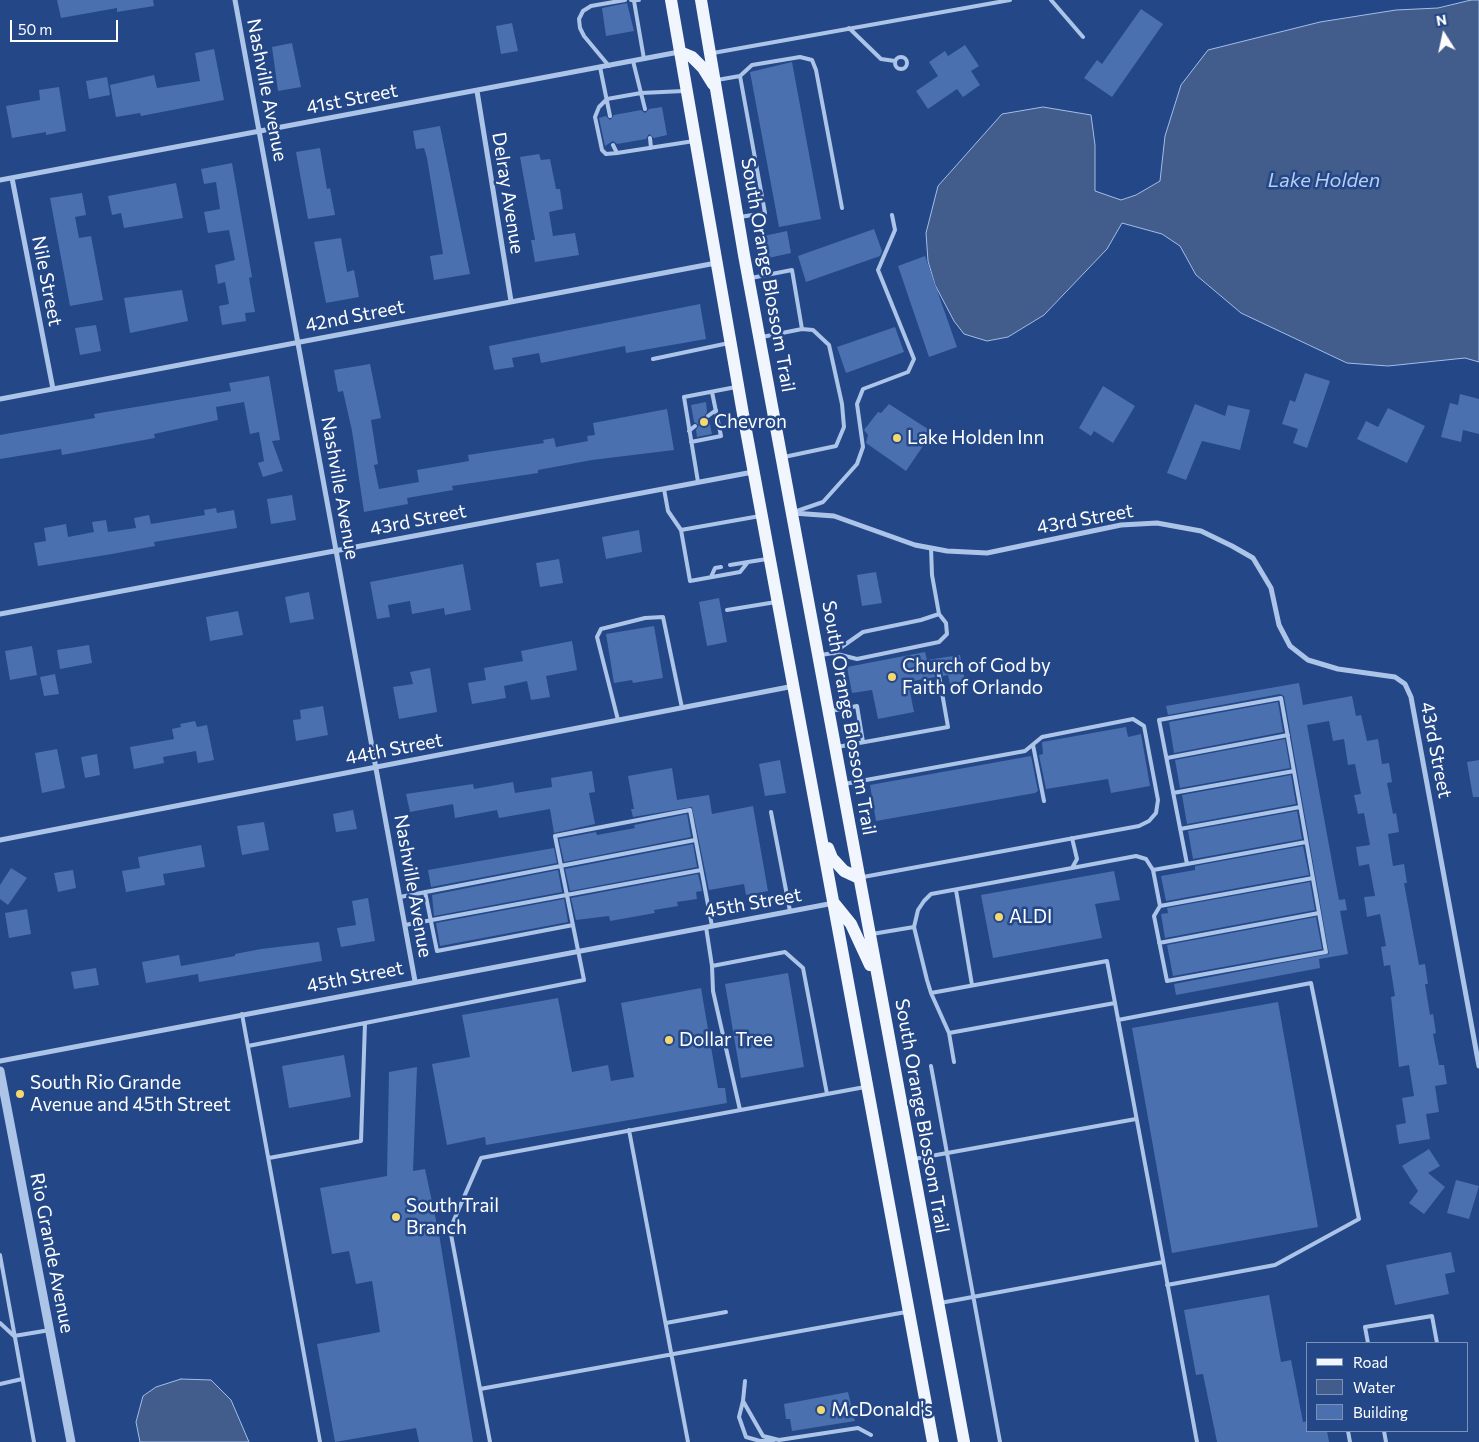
<!DOCTYPE html>
<html>
<head>
<meta charset="utf-8">
<style>
	body { margin:0 }
	#map { position:relative; width:1479px; height:1442px; overflow:hidden; background:#234787; font-family:Commissioner,sans-serif }
	canvas { display:block }
	.legend { position:absolute; left:1306px; top:1342px; width:162px; height:90px; box-sizing:border-box; background:#234787; border:1px solid #7b91b7; margin:0; padding:6px 9px; list-style:none; font-size:15px; color:#fff }
	.legend li { display:flex; align-items:center; gap:10px; height:25px }
	.legend b { width:25px; border:1px solid #7b91b7 }
	.north { position:absolute; left:1419px; top:10px; width:50px; height:50px; -webkit-text-stroke:4px #234787; paint-order:stroke; rotate:350deg; font-size:14px; font-weight:700; line-height:20px; text-align:center; color:#fff }
	.north::after { content:''; display:block; margin:auto; width:18px; height:22px; background:#fff; clip-path:polygon(50% 0,100% 100%,50% 72%,0 100%) }
	.scale { position:absolute; left:10px; top:20px; width:108px; height:22px; box-sizing:border-box; border:2px solid #fff; border-top:0; padding-left:6px; font-size:15px; line-height:18px; white-space:nowrap; color:#fff; -webkit-text-stroke:4px #234787; paint-order:stroke }
</style>
</head>
<body>
<div id="map">
<canvas width="1479" height="1442"></canvas>
<ul class="legend">
<li><b style="height:6px;background:#f1f5fe"></b>Road</li>
<li><b style="height:14px;background:#425c8b"></b>Water</li>
<li><b style="height:14px;background:#4b70af"></b>Building</li>
</ul>
<div class="north">N</div>
<div class="scale">50 m</div>
</div>
<script>
const c = document.querySelector('canvas').getContext('2d');
c.lineJoin = 'round';
function fillPath(path, color) { c.fillStyle = color; c.fill(path, 'evenodd'); }
const shape = rows => new Path2D(rows.map(r => 'M' + r).join(''));
function stroke(path, color, width, dash) { c.strokeStyle = color; c.lineWidth = width; c.lineCap = dash ? 'butt' : 'round'; c.setLineDash(dash || []); c.stroke(path); }
function label(font, color, halo, rows, align = 'center') {
  c.font = font + ' Commissioner,sans-serif'; c.lineWidth = 5; c.setLineDash([]); c.textBaseline = 'middle'; c.strokeStyle = halo; c.fillStyle = color; for (const [text, x, y, turn = 0] of rows) {
    c.save(); c.translate(x, y); c.rotate((+turn || 0) * Math.PI / 180); c.textAlign = isNaN(turn) ? turn : align; if (halo) c.strokeText(text, 0, 0); c.fillText(text, 0, 0); c.restore();
  }
}
const water = shape([
	[1471,0,1479,0,1479,362,1465,358,1388,366,1347,363,1241,313,1196,275,1180,246,1162,234,1122,223,1107,249,1044,315,1008,337,987,341,964,334,954,321,935,285,928,261,926,233,938,186,1002,114,1043,107,1091,115,1095,145,1095,191,1121,200,1136,195,1160,181,1165,136,1181,85,1208,50,1320,22,1396,10,1438,8,1471,0],
	[181,1379,211,1380,231,1400,249,1442,140,1442,136,1422,143,1396,156,1387,181,1379]
]);
fillPath(water, '#425c8b');
stroke(water, '#a1beea', 1);
fillPath(shape([
	[57,0,153,0,154,6,117,12,117,8,61,18],
	[627,3,634,31,606,36,602,8],
	[1141,9,1163,24,1112,97,1084,78,1097,60,1102,64],
	[512,23,518,51,501,54,496,26],
	[292,43,301,87,278,91,272,47],
	[965,45,979,66,971,71,980,85,963,97,957,89,928,109,916,91,938,76,929,62,945,51,948,56],
	[214,49,224,100,141,116,140,113,116,117,110,85,154,75,157,88,200,81,195,53],
	[792,62,821,219,779,227,750,72],
	[107,77,110,95,89,99,86,81],
	[59,87,66,131,46,135,46,132,12,138,6,106,40,100,39,90],
	[662,107,667,135,654,138,649,134,646,139,617,144,613,141,605,146,599,118,606,116,610,120,614,115,641,110,645,113,649,109],
	[440,126,470,274,434,280,430,256,443,254,427,158,424,148,416,149,413,131],
	[320,148,327,189,330,188,335,215,308,219,296,152],
	[539,154,541,160,550,159,556,189,560,189,563,209,549,212,553,236,575,233,579,255,535,262,531,240,535,240,520,157],
	[232,163,252,277,249,278,255,312,245,313,246,321,222,325,219,306,229,304,225,282,218,284,215,265,235,260,229,230,208,233,204,212,220,209,216,182,204,184,201,169],
	[176,183,183,218,124,228,121,213,112,215,108,196],
	[82,193,86,215,75,217,79,238,91,236,103,300,70,306,50,198],
	[874,229,882,251,880,256,806,282,798,256],
	[787,231,791,253,764,259,759,237],
	[341,238,347,272,354,270,359,297,326,303,314,242],
	[925,256,957,347,929,357,898,266],
	[182,290,188,321,130,333,124,298],
	[700,304,706,339,626,353,625,346,541,363,539,353,512,358,514,367,494,370,489,346],
	[96,325,101,351,80,355,75,328],
	[895,327,904,352,846,373,837,347],
	[370,364,381,418,371,420,378,464,374,465,379,489,419,482,417,470,469,461,468,455,544,443,543,440,554,438,556,447,588,441,587,436,595,435,593,423,667,409,674,450,592,460,538,470,538,473,452,486,453,490,407,498,408,504,364,512,352,431,343,391,338,392,334,370],
	[1305,373,1330,381,1307,448,1293,443,1298,429,1282,424,1290,400,1295,402],
	[269,376,280,440,272,441,283,471,263,477,258,463,264,461,259,432,250,434,244,402,216,407,218,420,154,434,155,438,62,455,61,449,0,459,0,435,95,418,94,414,231,391,229,383],
	[1103,386,1135,406,1113,443,1094,431,1091,436,1079,428],
	[1460,394,1479,399,1479,434,1463,430,1461,442,1441,437,1450,403,1458,405],
	[706,402,707,412,704,417,709,420,712,434,697,437,696,430,699,425,694,422,691,405],
	[889,404,931,431,923,446,906,471,866,443,868,435,864,430,878,412,881,413],
	[1195,404,1225,416,1228,405,1250,410,1240,450,1202,441,1186,480,1167,473],
	[1388,408,1425,426,1407,463,1357,439,1366,421,1378,427],
	[292,495,296,520,271,524,267,499],
	[216,508,217,513,234,510,237,528,154,542,155,546,112,554,38,566,34,543,46,541,44,528,66,524,68,537,94,532,92,522,106,520,108,532,136,528,134,518,149,515,151,524,205,515,204,510],
	[639,530,642,552,606,559,602,537],
	[559,559,563,583,540,587,536,563],
	[463,564,471,610,445,615,444,608,412,614,410,601,388,605,390,617,377,619,370,582],
	[876,572,882,603,862,606,857,575],
	[309,592,314,619,290,623,285,597],
	[719,598,727,642,707,646,699,602],
	[238,611,243,635,210,641,206,617],
	[654,626,663,678,633,683,632,680,614,683,606,634],
	[572,641,577,670,546,676,550,697,531,700,527,681,504,686,506,698,472,704,468,683,486,680,484,668,523,661,521,651],
	[89,645,92,663,60,669,57,650],
	[32,646,37,675,10,680,5,651],
	[925,652,927,660,960,655,965,681,950,684,948,675,943,676,941,663,936,660,933,664,935,677,908,682,914,712,878,719,872,690,852,693,847,667],
	[430,668,437,712,399,719,393,687,413,684,410,672],
	[55,674,59,694,44,696,40,677],
	[1299,683,1303,705,1352,696,1356,716,1361,715,1367,741,1378,739,1382,764,1389,763,1392,782,1387,783,1393,814,1396,813,1399,832,1388,834,1393,866,1404,864,1407,883,1404,883,1419,965,1425,964,1428,984,1425,984,1430,1015,1433,1014,1436,1033,1433,1034,1439,1065,1444,1065,1447,1084,1435,1086,1439,1112,1426,1114,1430,1139,1399,1144,1396,1125,1406,1123,1402,1098,1414,1096,1409,1065,1399,1067,1391,997,1395,996,1390,965,1384,966,1381,947,1386,946,1380,914,1367,917,1364,897,1375,896,1369,864,1359,866,1356,847,1370,845,1364,813,1358,814,1354,795,1361,794,1355,764,1348,765,1344,739,1333,741,1329,721,1307,725,1339,900,1345,899,1347,910,1340,911,1348,954,1319,959,1320,968,1176,995,1174,984,1329,954,1284,696,1280,694,1168,715,1166,706],
	[1278,702,1283,732,1174,753,1169,722],
	[323,706,328,735,296,741,293,720,301,719,300,710],
	[195,721,197,727,207,725,214,760,198,763,196,751,163,757,164,763,134,769,130,747,174,739,172,729,181,727,180,724],
	[1126,727,1128,737,1141,734,1150,786,1111,793,1108,779,1046,789,1039,755,1043,754,1042,742],
	[1285,739,1290,768,1180,788,1175,760],
	[57,749,65,788,42,793,35,753],
	[97,754,100,775,85,778,81,757],
	[1031,756,1038,791,1035,793,876,821,870,785],
	[780,760,786,793,765,796,759,764],
	[1479,760,1479,797,1473,797,1467,762],
	[672,768,677,800,709,795,712,814,753,806,768,891,746,895,744,884,709,890,692,807,633,817,631,809,634,809,628,776],
	[592,771,595,792,589,793,595,824,554,833,550,809,499,818,497,810,455,818,453,804,410,812,406,794,473,784,474,789,513,782,515,793,552,787,551,778],
	[1291,775,1296,804,1187,824,1182,795],
	[353,810,357,829,336,832,333,814],
	[1297,811,1302,839,1193,859,1188,831],
	[687,814,691,837,564,862,559,839,596,832,597,835,635,828,634,825],
	[264,822,269,850,242,855,237,826],
	[693,844,697,867,570,891,565,869],
	[201,845,205,867,163,874,165,885,126,892,122,871,140,868,138,857],
	[1303,846,1309,875,1166,901,1161,876,1195,870,1195,866],
	[554,848,557,863,431,887,428,870],
	[11,868,27,878,8,905,0,899,0,885],
	[73,870,76,888,58,892,54,873],
	[558,870,562,892,434,916,432,895],
	[1114,871,1120,900,1095,904,1102,938,993,958,981,895],
	[698,874,702,891,696,892,697,899,677,902,678,906,654,910,655,913,610,921,609,916,576,920,571,898],
	[1310,882,1315,910,1165,938,1161,914,1168,913,1167,908],
	[368,898,375,941,341,947,337,928,356,925,352,901],
	[564,899,568,922,440,946,436,923],
	[27,909,31,934,9,938,5,913],
	[1316,917,1322,949,1173,976,1167,945],
	[319,942,322,961,199,982,198,974,146,983,142,962,179,955,181,966,235,956,235,954,261,949],
	[96,968,99,985,74,989,71,972],
	[788,973,804,1067,741,1078,725,984],
	[701,988,718,1088,725,1088,727,1103,486,1145,485,1137,447,1145,432,1064,470,1057,462,1015,558,998,572,1072,608,1065,611,1081,634,1077,621,1003],
	[1278,1002,1318,1227,1172,1253,1132,1028],
	[344,1055,351,1097,289,1108,282,1066],
	[417,1067,413,1171,425,1169,439,1234,473,1442,419,1442,416,1428,335,1442,317,1344,380,1332,372,1281,356,1284,349,1251,332,1254,320,1188,387,1176,389,1072],
	[1429,1149,1440,1166,1428,1173,1445,1187,1424,1214,1409,1203,1418,1191,1402,1166],
	[1456,1180,1479,1186,1469,1219,1447,1213],
	[1451,1252,1455,1272,1445,1274,1449,1294,1395,1305,1386,1265],
	[1269,1295,1281,1362,1291,1360,1303,1422,1308,1421,1308,1431,1327,1431,1329,1442,1217,1442,1203,1374,1196,1375,1184,1310],
	[848,1392,855,1421,792,1431,790,1419,786,1419,784,1404]
]), '#4b70af');
stroke(shape([
	[631,0,639,0],
	[1051,0,1083,37],
	[634,1,644,59],
	[849,28,881,59,895,61],
	[713,53,1010,0],
	'895 63a6 6 0 1 1 12 0a6 6 0 1 1-12 0Z',
	[633,61,645,109],
	[609,66,584,36,580,28,579,19,583,11,591,6,625,0],
	[600,67,610,116],
	[740,76,752,65,800,57,812,60,816,70,842,208],
	[717,80,740,76,765,213,740,217],
	[650,138,651,148],
	[613,145,617,153,694,141],
	[617,153,606,154,602,150,595,117,599,107,607,99,641,93,684,91],
	[751,278,792,270,802,329,762,337],
	[653,359,729,343],
	[708,416,716,410],
	[689,431,695,426],
	[691,442,721,436,712,392],
	[784,457,836,446,844,427,842,404,829,345,813,330,802,329],
	[698,482,684,397,736,387],
	[664,489,668,511,681,530,690,581,740,572,748,562,767,559],
	[794,512,823,502,857,464,863,447,857,404,863,389,908,372,914,359,878,270,895,230,892,215],
	[681,530,760,516],
	[931,548,932,575,939,614],
	[730,565,748,562],
	[711,577,715,568,721,567],
	[727,610,776,602],
	[821,655,833,653,863,632,921,620,939,614,946,623,947,634,939,642,857,659,833,653],
	[831,711,857,706,863,742],
	[618,720,597,637,601,629,645,618,663,617,682,708],
	[1033,745,1044,801],
	[837,747,948,727,937,664],
	[1167,758,1288,735],
	[844,784,1025,751,1042,737,1133,719,1144,726,1158,800,1156,813,1149,821,1139,826,863,877],
	[1173,793,1294,771],
	[771,812,790,911],
	[1180,829,1300,807],
	[1187,864,1306,842],
	[1072,868,1136,856,1146,859,1153,870,1160,906,1154,916,1167,981,1326,952,1281,698,1159,720,1187,864,1153,870],
	[956,890,972,985],
	[425,892,437,951,573,925],
	[400,897,695,840],
	[1160,906,1313,878],
	[405,925,701,870],
	[706,927,712,966,713,991,740,1110],
	[872,934,914,927],
	[1159,943,1319,913],
	[712,966,785,952,803,968,827,1094],
	[931,993,1107,961,1115,1003,949,1033,931,993,927,980,914,927,918,910,924,901,931,894,1072,868,1077,859,1072,838],
	[1115,1003,1197,1442],
	[242,1014,320,1442],
	[1118,1020,1311,983,1359,1219,1275,1265,1167,1285],
	[949,1033,954,1062],
	[248,1046,584,980,555,836,690,810,712,926],
	[931,1066,1000,1442],
	[629,1130,688,1442],
	[269,1158,361,1141,365,1023],
	[914,1159,1136,1119],
	[0,1255,34,1442],
	[940,1303,1163,1262],
	[0,1323,14,1336,50,1330],
	[666,1323,726,1312],
	[1368,1343,1365,1327,1432,1316,1437,1343],
	[745,1381,743,1401,763,1436,779,1440,858,1428,871,1435],
	[0,1384,22,1379],
	[480,1389,906,1312],
	[743,1401,739,1417,746,1437,760,1441,774,1440],
	[1348,1431,1350,1442],
	[1384,1431,1386,1442],
	[490,1442,450,1229,481,1158,865,1087]
]), '#adc4e9', 4);
stroke(shape([
	[235,0,415,981],
	[477,91,511,301],
	[12,178,53,389],
	[0,180,679,52],
	[0,399,716,263],
	[793,513,834,516,915,545,947,551,987,553,1121,525,1157,523,1201,531,1232,546,1253,558,1271,588,1279,625,1290,646,1308,660,1338,669,1395,677,1405,684,1411,697,1479,1066],
	[0,614,753,472],
	[0,840,794,686],
	[0,1061,834,903]
]), '#adc4e9', 5);
stroke(shape([
	[0,1071,71,1442]
]), '#adc4e9', 9);
stroke(shape([
	[671,0,743,414,933,1442],
	[701,0,744,255,964,1442],
	[680,52,692,57,703,68,713,84],
	[828,848,832,858,844,871,859,878],
	[834,903,851,924,870,965]
]), '#f1f5fe', 12);
for (const [x, y, r, color] of [
	[704,422,5,"#f5d870"],
	[897,438,5,"#f5d870"],
	[892,677,5,"#f5d870"],
	[999,917,5,"#f5d870"],
	[669,1040,5,"#f5d870"],
	[20,1094,5,"#f5d870"],
	[396,1217,5,"#f5d870"],
	[821,1410,5,"#f5d870"]
]) { const dot = new Path2D(); dot.arc(x, y, r, 0, 2 * Math.PI); c.fillStyle = color; c.fill(dot); stroke(dot, '#234787', 2); }
label('19px', '#fff', '#234787', [
	["Nashville Avenue",267,90,79],
	["41st Street",352,99,-11],
	["Delray Avenue",508,193,81],
	["South Orange Blossom Trail",768,275,80],
	["Nile Street",47,281,79],
	["42nd Street",355,316,-11],
	["Nashville Avenue",340,488,80],
	["43rd Street",1085,519,-10],
	["43rd Street",418,520,-11],
	["South Orange Blossom Trail",849,718,80],
	["44th Street",394,749,-11],
	["43rd Street",1436,750,79],
	["Nashville Avenue",413,886,80],
	["45th Street",753,903,-10],
	["45th Street",355,977,-11],
	["South Orange Blossom Trail",922,1116,80],
	["Rio Grande Avenue",52,1253,79]
]);
label('19px', '#fff', '#234787', [
	["Chevron",714,422],
	["Lake Holden Inn",907,438],
	["Church of God by",902,666],
	["Faith of Orlando",902,688],
	["ALDI",1009,917],
	["Dollar Tree",679,1040],
	["South Rio Grande",30,1083],
	["Avenue and 45th Street",30,1105],
	["South Trail",406,1206],
	["Branch",406,1228],
	["McDonald's",831,1410]
], 'left');
label('italic 20px', '#b9cef1', '#234787', [
	["Lake Holden",1324,180]
]);
</script>
</body>
</html>
